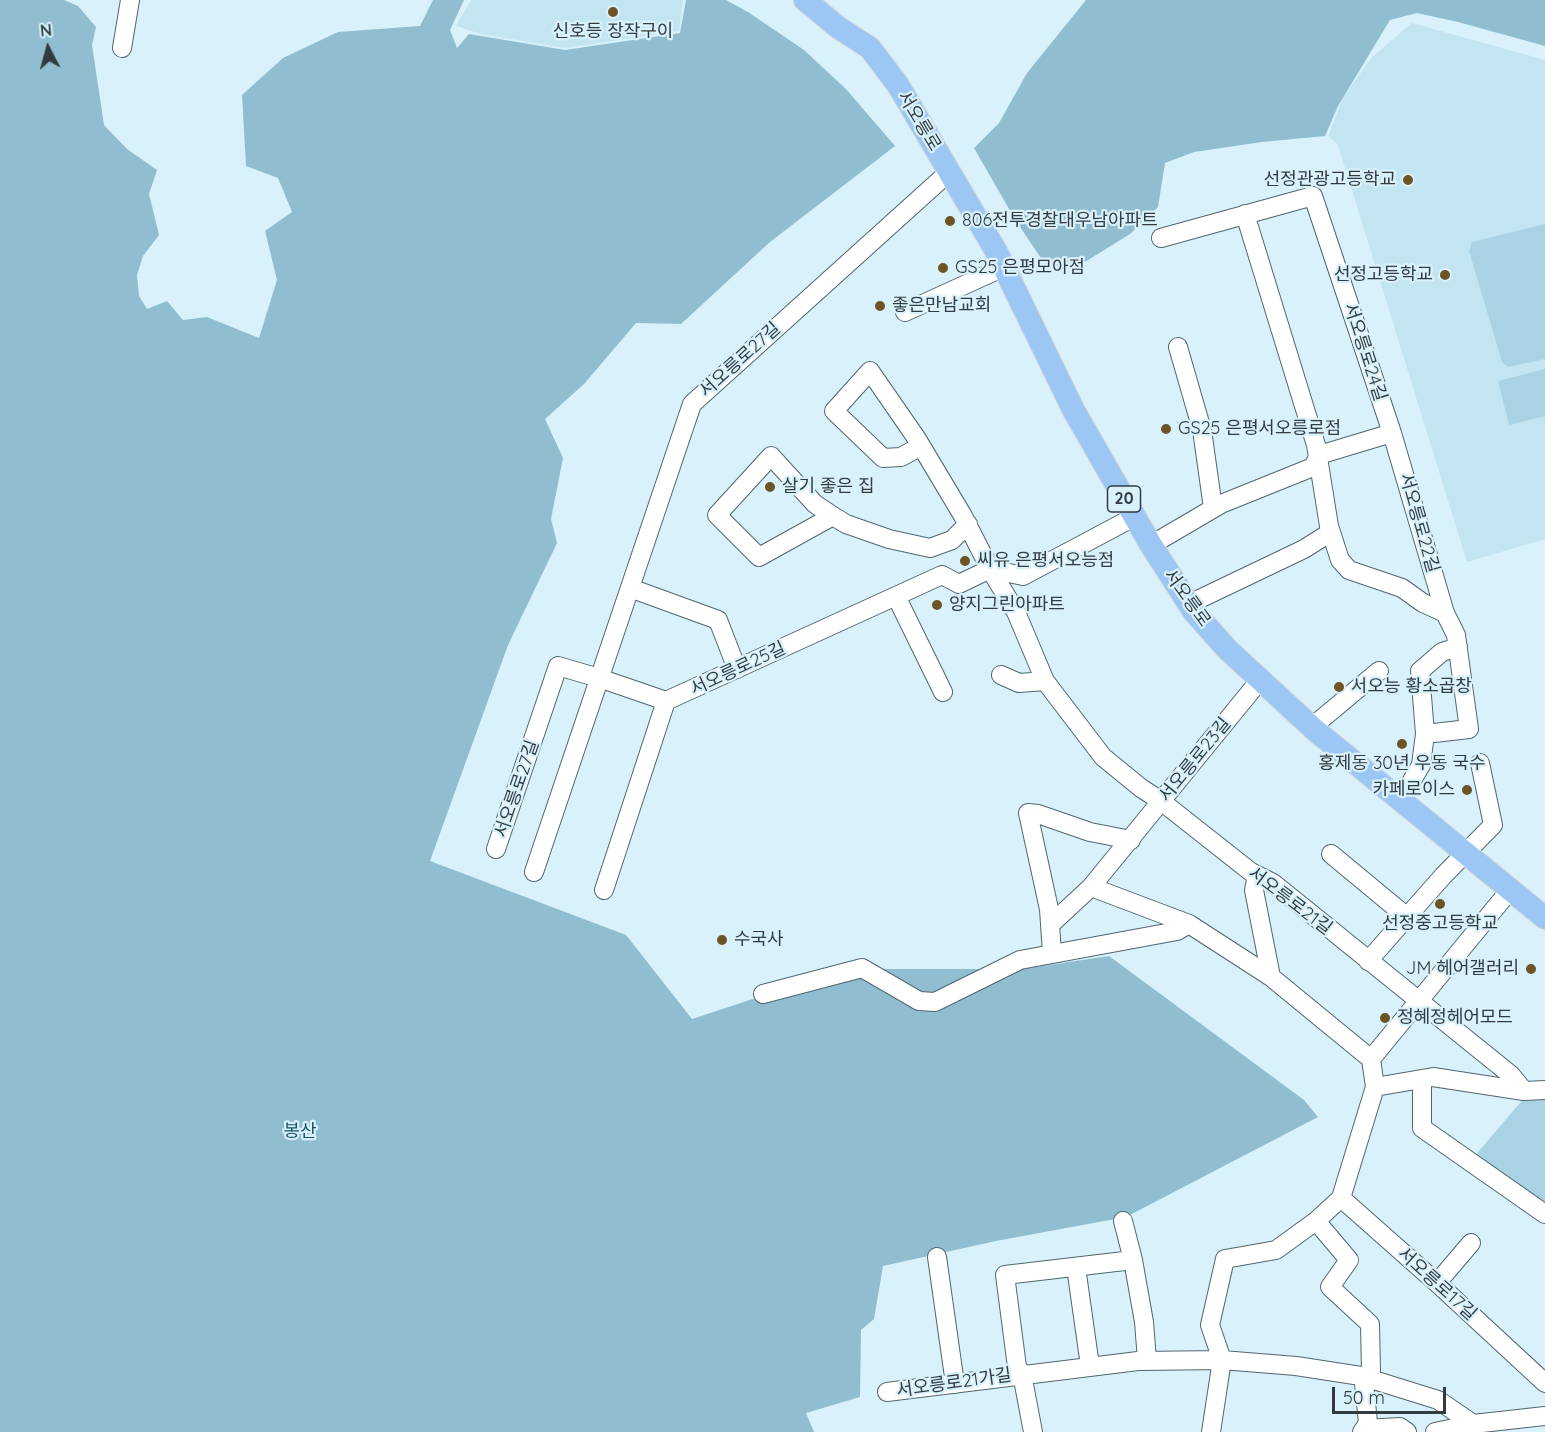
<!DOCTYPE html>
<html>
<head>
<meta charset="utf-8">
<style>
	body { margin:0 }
	#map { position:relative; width:1545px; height:1432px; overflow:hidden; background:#d8f1fb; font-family:Quicksand,sans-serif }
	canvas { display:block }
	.north { position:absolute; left:18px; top:18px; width:60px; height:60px; -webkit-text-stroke:4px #d8f1fb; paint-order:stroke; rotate:354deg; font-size:16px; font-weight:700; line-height:24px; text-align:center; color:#323c40 }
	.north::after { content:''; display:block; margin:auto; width:21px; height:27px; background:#323c40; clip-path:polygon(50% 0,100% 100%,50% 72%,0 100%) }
	.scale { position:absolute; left:1332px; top:1387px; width:114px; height:27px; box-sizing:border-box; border:3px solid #323c40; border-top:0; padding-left:8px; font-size:18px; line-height:21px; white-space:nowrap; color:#323c40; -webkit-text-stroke:4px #d8f1fb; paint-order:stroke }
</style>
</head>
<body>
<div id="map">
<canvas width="1545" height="1432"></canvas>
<div class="north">N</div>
<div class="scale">50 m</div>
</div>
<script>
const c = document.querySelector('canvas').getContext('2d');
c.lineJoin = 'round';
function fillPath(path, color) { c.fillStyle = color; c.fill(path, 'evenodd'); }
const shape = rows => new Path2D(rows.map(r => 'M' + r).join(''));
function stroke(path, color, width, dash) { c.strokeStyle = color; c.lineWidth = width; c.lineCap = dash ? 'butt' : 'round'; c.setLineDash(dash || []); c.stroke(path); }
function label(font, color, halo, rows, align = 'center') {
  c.font = font + ' Quicksand,"Noto Sans KR",sans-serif'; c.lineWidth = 4.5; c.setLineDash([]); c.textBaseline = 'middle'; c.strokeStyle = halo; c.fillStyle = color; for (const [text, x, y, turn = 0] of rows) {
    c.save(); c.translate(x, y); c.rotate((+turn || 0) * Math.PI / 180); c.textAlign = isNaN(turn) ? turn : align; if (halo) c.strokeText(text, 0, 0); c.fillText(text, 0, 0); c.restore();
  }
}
fillPath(shape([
	[471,0,683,0,679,31,565,48,481,34,456,26],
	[1412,23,1545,60,1545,539,1467,562,1338,145,1328,136,1343,98,1372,57]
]), '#c3e5f1');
fillPath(shape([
	[1545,224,1545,359,1508,367,1502,362,1469,251,1472,242],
	[1545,369,1545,416,1509,425,1498,381],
	[1525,1097,1545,1097,1545,1209,1473,1158]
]), '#a9d3e4');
fillPath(shape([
	[0,0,64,0,78,6,96,27,92,45,104,125,127,149,157,170,149,194,159,235,143,256,137,275,139,296,147,309,167,301,183,320,207,317,259,338,277,280,265,231,292,212,278,178,246,166,242,95,283,58,338,32,420,26,433,0,464,0,450,30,457,48,469,34,565,50,680,33,686,0,726,0,748,12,804,50,846,89,895,146,770,242,681,324,636,323,584,384,545,419,563,458,551,519,557,543,508,645,430,861,626,935,692,1019,844,969,1022,969,1109,956,1304,1100,1318,1117,1126,1217,996,1241,883,1266,874,1319,861,1330,860,1397,806,1413,814,1432,0,1432],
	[1086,0,1545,0,1545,46,1458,22,1417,13,1390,20,1338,106,1325,136,1262,142,1194,152,1165,163,1158,207,1130,234,1080,265,1047,267,1016,221,974,148,999,123,1027,73]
]), '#90bed0');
const minor = shape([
	[122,48,130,0],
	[1245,214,1316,445,1329,526,1340,560,1349,570,1402,588,1423,603,1445,613],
	[1161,238,1313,196,1392,433,1445,613,1456,635,1469,729,1425,734],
	[905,312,1004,267],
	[1178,347,1202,430,1213,508],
	[921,446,901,457,883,458,834,411,870,371,917,439,963,516,990,569,1016,612,1045,681,1103,757,1141,788,1161,801,1251,872,1273,883,1511,1075,1524,1091],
	[833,516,759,557,717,515,771,456,815,504,833,516,846,524,889,539,930,548,952,540,968,524],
	[1151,545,1221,504,1313,467,1319,455,1392,433],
	[630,588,718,620,737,669],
	[896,596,943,692],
	[1189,604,1304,549,1331,532],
	[1001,675,1019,683,1045,681],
	[1312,727,1379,671],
	[1400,801,1421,765,1425,734,1420,671,1442,652,1458,647],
	[496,849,558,666,599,678,666,701],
	[1331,854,1407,917],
	[534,872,692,404,949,172],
	[1257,875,1254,890,1271,977],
	[1091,887,1189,924,1271,977,1371,1059,1375,1087,1341,1198,1316,1221,1276,1250,1225,1259,1210,1325,1222,1360,1211,1432],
	[604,890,666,701,942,575,959,584,990,569,1023,576,1134,517],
	[1050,925,1091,887,1260,680],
	[1052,954,1049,909,1028,813,1038,814,1090,832,1131,840],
	[1368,961,1443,876,1493,825,1480,763],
	[763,994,862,968,919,1001,935,1002,1020,960,1177,931,1189,924],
	[1371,1059,1510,890],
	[1422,1079,1422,1128,1545,1214],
	[1375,1087,1433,1077,1524,1091,1545,1090],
	[1341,1198,1437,1283,1545,1383],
	[1123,1221,1133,1260,1144,1322,1147,1360],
	[1316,1221,1349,1260,1330,1287,1370,1324,1371,1371,1364,1383,1368,1423,1362,1432],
	[937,1257,955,1384],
	[1076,1267,1090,1366],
	[1437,1283,1471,1243],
	[887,1392,1138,1361,1222,1360,1296,1366,1361,1376,1438,1400,1473,1424],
	[1364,1429,1400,1427,1407,1432],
	[1033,1432,1022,1374,1017,1367,1005,1275,1133,1260],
	[1435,1432,1473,1424,1545,1416]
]);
const major = shape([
	[805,0,839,28,870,48,898,85,996,251,1074,411,1151,545,1194,612,1227,649,1316,731,1545,918]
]);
stroke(minor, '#50666f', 20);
stroke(major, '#d2d4d5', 24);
stroke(minor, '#fff', 18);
stroke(major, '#9cc6f4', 22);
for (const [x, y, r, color] of [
	[613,12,6,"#6c5425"],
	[1408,180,6,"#6c5425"],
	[950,221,6,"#6c5425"],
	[943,268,6,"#6c5425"],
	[1445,275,6,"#6c5425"],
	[880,306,6,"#6c5425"],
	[1166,429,6,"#6c5425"],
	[770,487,6,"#6c5425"],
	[965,561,6,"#6c5425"],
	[937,605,6,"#6c5425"],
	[1339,687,6,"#6c5425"],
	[1402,744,6,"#6c5425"],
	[1467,790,6,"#6c5425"],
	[1440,904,6,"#6c5425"],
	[722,940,6,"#6c5425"],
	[1531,969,6,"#6c5425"],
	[1385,1018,6,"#6c5425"]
]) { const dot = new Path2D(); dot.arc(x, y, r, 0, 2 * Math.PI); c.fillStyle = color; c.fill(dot); stroke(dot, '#d8f1fb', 2); }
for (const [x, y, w] of [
	[1124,499,33]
]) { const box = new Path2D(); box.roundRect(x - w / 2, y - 13, w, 26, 4.5); c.fillStyle = '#d8f1fb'; c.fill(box); stroke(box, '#323c40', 1.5); }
label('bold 16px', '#323c40', null, [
	["20",1124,499]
]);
label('18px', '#323c40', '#d8f1fb', [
	["신호등 장작구이",613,32,"center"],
	["선정관광고등학교",1396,180,"right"],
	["806전투경찰대우남아파트",962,221],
	["GS25 은평모아점",955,268],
	["선정고등학교",1433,275,"right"],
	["좋은만남교회",892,306],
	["GS25 은평서오릉로점",1178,429],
	["살기 좋은 집",782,487],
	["씨유 은평서오능점",977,561],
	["양지그린아파트",949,605],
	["서오능 황소곱창",1351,687],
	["홍제동 30년 우동 국수",1402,764,"center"],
	["카페로이스",1455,790,"right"],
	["선정중고등학교",1440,924,"center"],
	["수국사",734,940],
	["JM 헤어갤러리",1519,969,"right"],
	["정혜정헤어모드",1397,1018]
], 'left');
label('18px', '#323c40', '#d8f1fb', [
	["서오릉로",919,121,59],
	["서오릉로24길",1365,352,72],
	["서오릉로27길",740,360,-42],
	["서오릉로22길",1419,523,74],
	["서오릉로",1187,598,54],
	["서오릉로25길",738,669,-25],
	["서오릉로23길",1195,760,-51],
	["서오릉로27길",517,789,-71],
	["서오릉로21길",1290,901,37],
	["서오릉로17길",1437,1284,42],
	["서오릉로21가길",954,1383,-8]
]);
label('18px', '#155265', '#d8f1fb', [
	["봉산",300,1132]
]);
</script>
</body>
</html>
